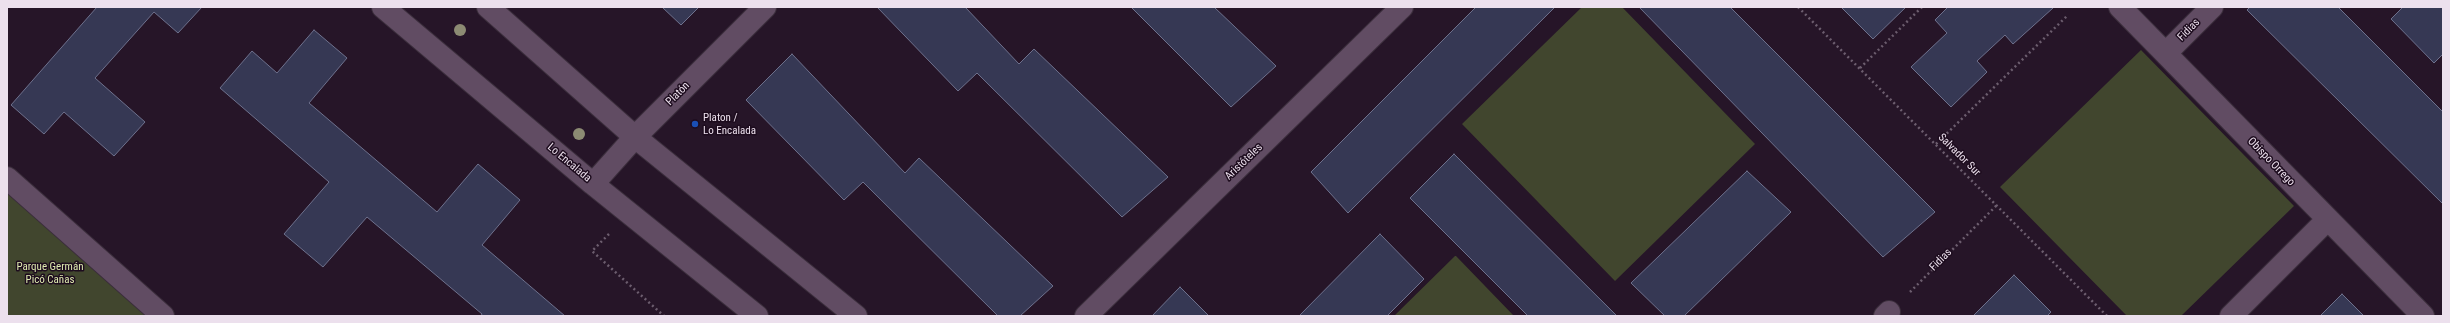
<!DOCTYPE html>
<html>
<head>
<meta charset="utf-8">
<style>
	body { margin:0 }
	#map { position:relative; width:2450px; height:323px; overflow:hidden; background:#261528; font-family:"Roboto Condensed",sans-serif }
	canvas { display:block }
	.frame { position:absolute; inset:0; border:8px solid #ece0ed; pointer-events:none }
</style>
</head>
<body>
<div id="map">
<canvas width="2450" height="323"></canvas>
<div class="frame"></div>
</div>
<script>
const c = document.querySelector('canvas').getContext('2d');
c.lineJoin = 'round';
function fillPath(path, color) { c.fillStyle = color; c.fill(path, 'evenodd'); }
const shape = rows => new Path2D(rows.map(r => 'M' + r).join(''));
function stroke(path, color, width, dash) { c.strokeStyle = color; c.lineWidth = width; c.lineCap = dash ? 'butt' : 'round'; c.setLineDash(dash || []); c.stroke(path); }
function label(font, color, halo, rows, align = 'center') {
  c.font = font + ' "Roboto Condensed",sans-serif'; c.lineWidth = 3; c.setLineDash([]); c.textBaseline = 'middle'; c.strokeStyle = halo; c.fillStyle = color; for (const [text, x, y, turn = 0] of rows) {
    c.save(); c.translate(x, y); c.rotate((+turn || 0) * Math.PI / 180); c.textAlign = isNaN(turn) ? turn : align; if (halo) c.strokeText(text, 0, 0); c.fillText(text, 0, 0); c.restore();
  }
}
fillPath(shape([
	[1582,7,1622,7,1755,144,1615,281,1462,124],
	[2141,50,2294,206,2181,316,2127,316,2000,187],
	[7,181,167,316,7,316],
	[1456,256,1514,316,1394,316,1455,256]
]), '#41462e');
const building = shape([
	[97,7,202,7,178,33,154,12,95,78,145,122,114,156,64,112,44,134,11,105,97,7],
	[662,7,699,7,681,25,662,7],
	[877,7,965,7,1019,64,1034,49,1168,177,1122,217,977,73,958,91,877,7],
	[1131,7,1214,7,1276,66,1231,107,1131,7],
	[1476,7,1555,7,1348,213,1311,172,1476,7],
	[1639,7,1730,7,1935,212,1883,257,1639,7],
	[1841,7,1906,7,1873,39,1841,7],
	[1948,7,2052,7,2053,8,2013,44,2005,35,1977,61,1987,72,1951,107,1911,67,1947,33,1935,20,1948,7],
	[2250,7,2338,7,2443,112,2443,204,2247,10,2250,7],
	[2403,7,2443,7,2443,54,2434,63,2391,19,2403,7],
	[314,30,347,58,309,103,437,212,478,164,520,200,482,245,565,316,481,316,482,314,367,217,323,267,284,234,329,182,220,88,252,51,277,73,314,30],
	[792,54,905,173,919,158,1053,286,1020,316,998,316,863,182,844,200,746,100,792,54],
	[1454,154,1617,316,1528,316,1410,198,1454,154],
	[1747,171,1791,212,1684,316,1665,316,1631,283,1747,171],
	[1380,234,1424,279,1387,316,1299,316,1380,234],
	[2014,275,2051,312,2047,316,1973,316,2014,275],
	[1180,287,1209,316,1152,316,1180,287],
	[2342,294,2364,316,2320,316,2342,294]
]);
fillPath(building, '#363854');
stroke(building, '#6e718d', 1);
const minor = shape([
	[383,7,593,184,757,316],
	[488,7,635,137,856,316],
	[2120,7,2423,316],
	[2166,53,2212,7],
	[7,178,163,316],
	[593,184,635,137,765,7],
	[1086,316,1402,7],
	[1885,316,1889,312],
	[2231,316,2327,220]
]);
stroke(minor, '#3b2e3c', 24);
stroke(shape([
	[1798,7,2107,316],
	[1860,68,1922,7],
	[1936,144,2067,16],
	[609,234,592,251,664,316],
	[1910,292,1997,205]
]), '#6c5d6e', 2.5, [2, 3]);
stroke(minor, '#614c63', 22);
c.fillStyle = '#8c8b73';
for (const [x, y] of [
	[460,30],
	[579,134]
]) { c.beginPath(); c.arc(x, y, 6, 0, 2 * Math.PI); c.fill(); }
for (const [x, y, r, color] of [
	[695,124,4,"#1a4fb4"]
]) { const dot = new Path2D(); dot.arc(x, y, r, 0, 2 * Math.PI); c.fillStyle = color; c.fill(dot); stroke(dot, '#1d0c1e', 1.5); }
label('11px', '#ece0ed', '#1d0c1e', [
	["Fidias",2189,30,-45],
	["Platón",678,94,-45],
	["Salvador Sur",1959,155,45],
	["Aristóteles",1244,162,-44],
	["Obispo Orrego",2271,162,46],
	["Lo Encalada",569,163,40],
	["Fidias",1941,260,-45]
]);
label('11px', '#ece0ed', '#1d0c1e', [
	["Platon /",703,118],
	["Lo Encalada",703,131]
], 'left');
label('11px', '#dfebb0', '#1d0c1e', [
	["Parque Germán",50,267],
	["Picó Cañas",50,280]
]);
</script>
</body>
</html>
